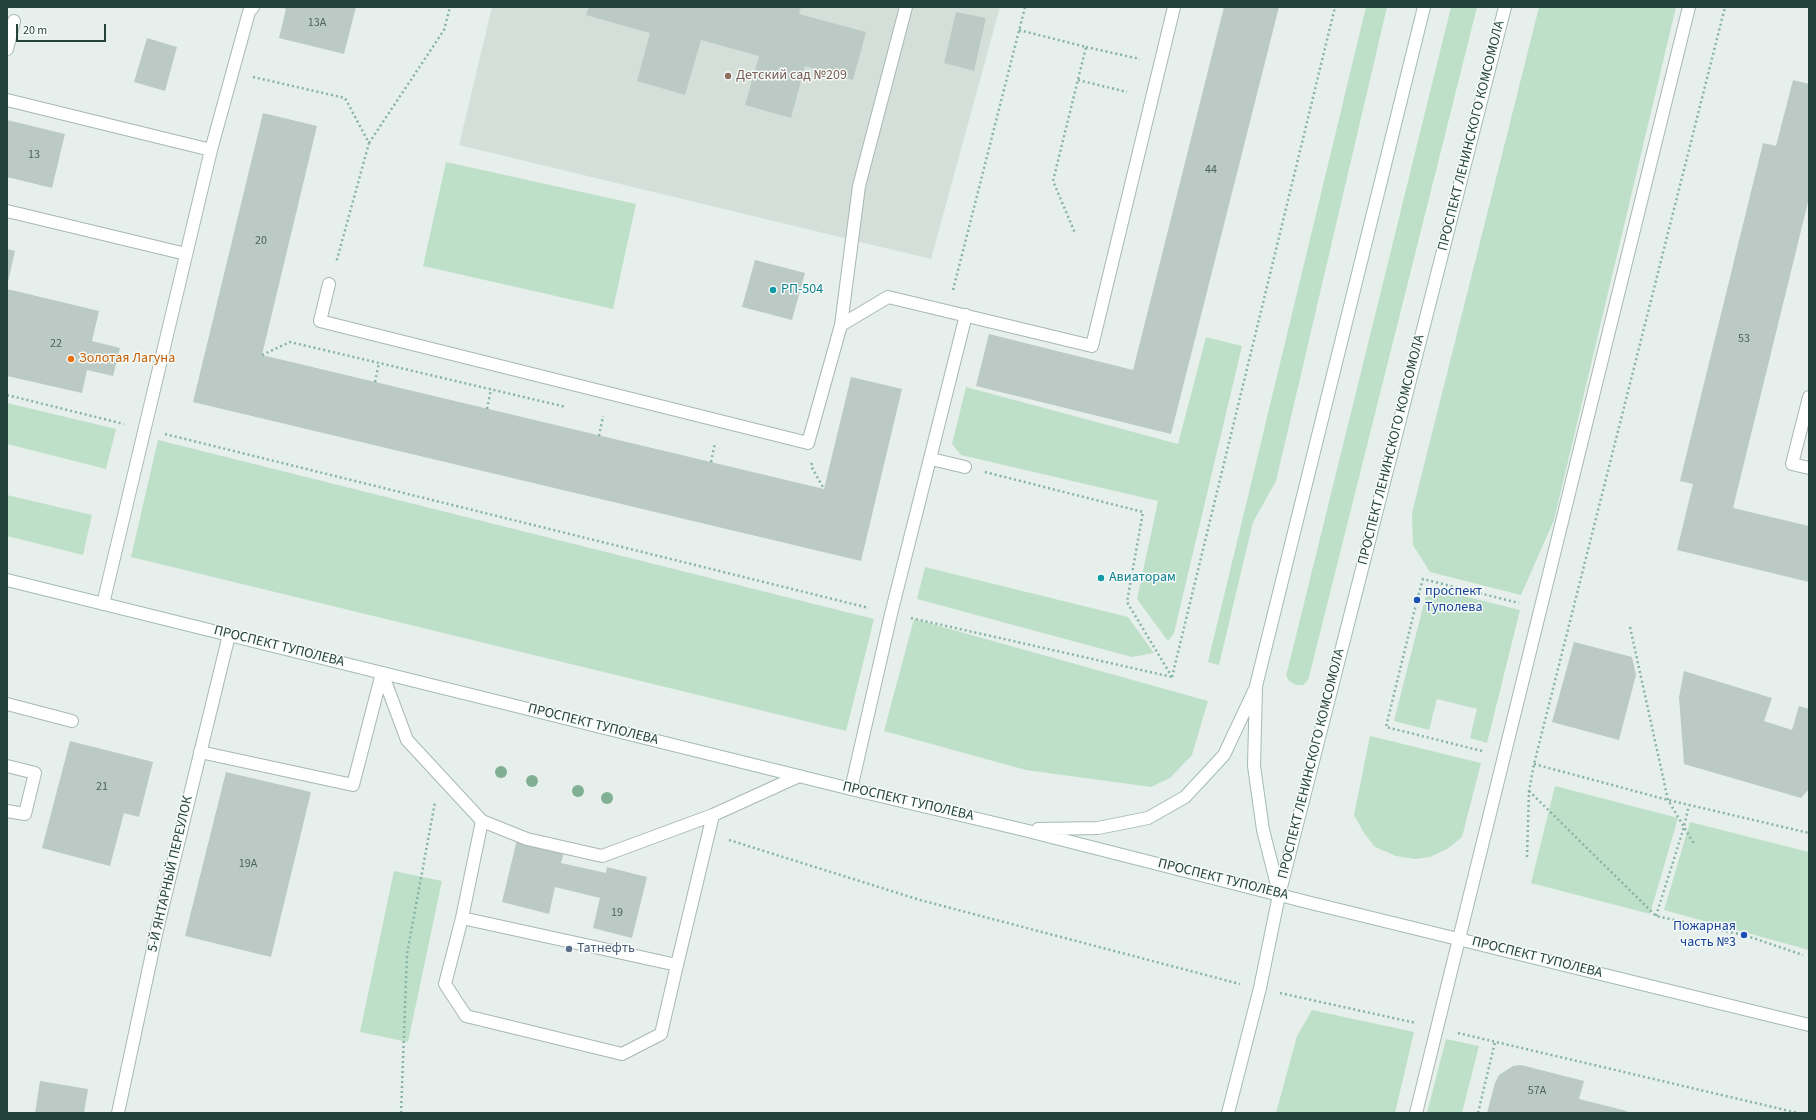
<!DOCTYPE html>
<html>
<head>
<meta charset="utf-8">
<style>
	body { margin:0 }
	#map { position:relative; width:1816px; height:1120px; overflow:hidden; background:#e6efeb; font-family:"Source Sans 3",sans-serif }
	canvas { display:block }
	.frame { position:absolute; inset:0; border:8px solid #24423a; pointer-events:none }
	.scale { position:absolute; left:16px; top:24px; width:90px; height:18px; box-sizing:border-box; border:2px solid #24423a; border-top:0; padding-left:5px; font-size:12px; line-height:14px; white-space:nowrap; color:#24423a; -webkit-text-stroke:3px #f7fbf9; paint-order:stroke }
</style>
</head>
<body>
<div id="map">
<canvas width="1816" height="1120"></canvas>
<div class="frame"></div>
<div class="scale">20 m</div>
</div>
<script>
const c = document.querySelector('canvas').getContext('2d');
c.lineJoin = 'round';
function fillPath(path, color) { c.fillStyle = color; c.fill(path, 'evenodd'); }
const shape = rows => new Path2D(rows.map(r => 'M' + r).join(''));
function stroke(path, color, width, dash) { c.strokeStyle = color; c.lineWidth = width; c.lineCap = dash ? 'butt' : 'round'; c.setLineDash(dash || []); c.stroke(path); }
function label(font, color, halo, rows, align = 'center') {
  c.font = font + ' "Source Sans 3",sans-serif'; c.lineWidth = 3; c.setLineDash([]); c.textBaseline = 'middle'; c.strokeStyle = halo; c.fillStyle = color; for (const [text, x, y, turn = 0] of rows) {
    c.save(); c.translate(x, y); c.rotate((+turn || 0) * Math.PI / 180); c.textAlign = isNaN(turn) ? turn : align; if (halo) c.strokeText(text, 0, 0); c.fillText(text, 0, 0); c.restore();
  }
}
fillPath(shape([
	[492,7,1000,7,931,259,459,145]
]), '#d4dfda');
fillPath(shape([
	[1366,7,1387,7,1276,481,1253,522,1219,665,1208,662],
	[1451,7,1477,7,1310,673,1308,680,1303,685,1296,685,1289,681,1286,675,1288,668],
	[1539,7,1676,7,1554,520,1521,595,1430,572,1413,545,1412,513],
	[446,162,636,204,613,309,423,266],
	[1206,337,1242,346,1174,633,1168,641,1137,599,1158,501,961,455,952,444,966,387,1178,444],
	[7,403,116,429,106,469,7,444],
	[158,440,874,619,846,731,131,557],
	[7,495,92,515,83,555,7,536],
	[925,567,1128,617,1154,653,1132,657,917,599],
	[1428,587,1520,610,1487,743,1470,738,1477,709,1437,699,1429,730,1394,721],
	[914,619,1208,701,1192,755,1170,778,1151,787,1026,770,884,731],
	[1370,736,1481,763,1462,837,1447,849,1430,857,1415,859,1396,856,1375,847,1364,833,1354,815],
	[1555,786,1678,818,1650,914,1531,883],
	[1690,822,1809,852,1809,950,1664,910],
	[394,871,442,881,408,1042,360,1032],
	[1312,1010,1414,1032,1395,1113,1276,1113,1297,1036],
	[1446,1039,1479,1046,1462,1113,1427,1113]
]), '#bfe0c8');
fillPath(shape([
	[280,7,356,7,344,54,279,38,286,9],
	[589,7,801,7,799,14,866,32,853,80,805,66,791,118,745,105,759,56,701,40,685,95,637,81,650,33,586,15],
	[1224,7,1279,7,1171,434,976,386,989,334,1133,370],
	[956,12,986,18,974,71,944,63],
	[147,38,177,47,165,91,134,82],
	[1793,80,1809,84,1809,198,1733,508,1809,526,1809,582,1677,550,1693,484,1680,481,1763,143,1776,146],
	[263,113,317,126,262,355,824,489,851,377,902,389,861,561,193,402],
	[7,120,65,134,52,188,7,177],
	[7,249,15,251,8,282,7,282],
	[755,260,805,273,792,320,742,307],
	[7,289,99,311,92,341,120,348,113,376,87,370,82,393,7,376],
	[1574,642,1632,657,1636,675,1619,740,1552,722],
	[1684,671,1772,698,1764,721,1792,730,1799,706,1809,709,1809,789,1801,798,1684,764,1679,697],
	[70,741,153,762,139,817,124,813,110,866,42,848],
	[226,772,311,792,271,957,185,936],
	[519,831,567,842,561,863,606,873,607,867,647,877,632,938,593,928,600,898,555,887,549,914,502,902],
	[1521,1065,1584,1081,1579,1099,1627,1111,1626,1113,1487,1113,1495,1083,1499,1075,1513,1066],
	[40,1081,88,1089,84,1113,35,1113]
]), '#bbcac4');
const lane = shape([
	[7,49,14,21],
	[7,100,211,150],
	[7,211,186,254],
	[329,284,320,321,808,443,841,325,888,297,1092,346,1174,7],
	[841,325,859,186,906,7],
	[1809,397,1792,464,1809,468],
	[931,459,965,467],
	[103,604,211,150,249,12,253,7],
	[382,673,407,740,482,821,527,839,602,856,713,815,799,776],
	[7,704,72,721],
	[200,752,353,785,382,673],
	[7,766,35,773,25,814,7,811],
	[851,789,891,614,966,315],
	[482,821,462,918,677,965,713,815],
	[462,918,445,984,466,1016,622,1054,661,1034,677,965],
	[1416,1113,1689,7]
]);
const street = shape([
	[118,1113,157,930,229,635]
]);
const secondary = shape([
	[7,580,851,789,1024,830,1311,903,1809,1025],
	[1038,829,1098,828,1148,818,1185,797,1224,755,1254,691],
	[1279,893,1263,830,1254,766,1256,686,1424,7],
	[1228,1113,1260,988,1279,895,1505,7]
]);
stroke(lane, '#a8b8b2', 14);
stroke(street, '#a8b8b2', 14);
stroke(secondary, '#a4bbb3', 14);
stroke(shape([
	[1019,30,1086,47,1053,181,1075,233],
	[1086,47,1140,59],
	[253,77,345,98,369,143,336,263],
	[1078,80,1127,92],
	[369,143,444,30,450,7],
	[953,290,1025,7],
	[262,355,290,342,566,407],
	[375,382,379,363],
	[7,395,124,424],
	[487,409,491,389],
	[165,434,869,608],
	[599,436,603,416],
	[711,462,715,443],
	[812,463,811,466,824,489],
	[985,472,1143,512,1127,602,1172,677],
	[911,618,1172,677],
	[1630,627,1668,800,1694,844],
	[1172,677,1335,7],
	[1482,751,1386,727,1417,600,1423,579,1519,603],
	[1534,764,1668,800,1809,833],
	[1529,791,1656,916,1744,935,1803,955],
	[729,840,920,900,1240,984],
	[1527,857,1529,791,1534,764,1725,7],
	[1656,916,1684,827,1689,805],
	[1280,993,1416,1023],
	[1458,1033,1798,1113],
	[401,1113,407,954,435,802],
	[1478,1113,1495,1042]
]), '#86b3a5', 2.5, [2, 3]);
stroke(lane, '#fff', 12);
stroke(street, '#fff', 12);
stroke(secondary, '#fff', 12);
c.fillStyle = '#80af93';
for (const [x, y] of [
	[501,772],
	[532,781],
	[578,791],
	[607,798]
]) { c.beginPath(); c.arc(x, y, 6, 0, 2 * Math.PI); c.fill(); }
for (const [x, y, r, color] of [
	[728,76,4,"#8d6e63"],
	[773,290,4,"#0f9aa8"],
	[71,359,4,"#e8710a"],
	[1101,578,4,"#0f9aa8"],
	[1417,600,4,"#1a4fb4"],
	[1744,935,4,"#1a4fb4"],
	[569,949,4,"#5c6f8a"]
]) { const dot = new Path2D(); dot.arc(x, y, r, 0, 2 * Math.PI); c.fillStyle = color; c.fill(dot); stroke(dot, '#f7fbf9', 1.5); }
label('12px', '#4a645c', null, [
	["13А",317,23],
	["13",34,155],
	["44",1211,170],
	["20",261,241],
	["53",1744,339],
	["22",56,344],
	["21",102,787],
	["19А",248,864],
	["19",617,913],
	["57А",1537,1091]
]);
label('14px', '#785e54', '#f7fbf9', [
	["Детский сад №209",736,76]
], 'left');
label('14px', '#24423a', '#f7fbf9', [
	["ПРОСПЕКТ ЛЕНИНСКОГО КОМСОМОЛА",1472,136,-76],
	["ПРОСПЕКТ ЛЕНИНСКОГО КОМСОМОЛА",1392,450,-76],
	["ПРОСПЕКТ ТУПОЛЕВА",279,647,14],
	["ПРОСПЕКТ ТУПОЛЕВА",593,725,14],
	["ПРОСПЕКТ ЛЕНИНСКОГО КОМСОМОЛА",1312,764,-76],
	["ПРОСПЕКТ ТУПОЛЕВА",908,802,13],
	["5-Й ЯНТАРНЫЙ ПЕРЕУЛОК",171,874,-77],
	["ПРОСПЕКТ ТУПОЛЕВА",1223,880,14],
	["ПРОСПЕКТ ТУПОЛЕВА",1537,958,14]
]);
label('14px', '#0d838f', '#f7fbf9', [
	["РП-504",781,290],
	["Авиаторам",1109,578]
], 'left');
label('14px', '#c56008', '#f7fbf9', [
	["Золотая Лагуна",79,359]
], 'left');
label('14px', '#164399', '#f7fbf9', [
	["проспект",1425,592],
	["Туполева",1425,608],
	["Пожарная",1736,927,"right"],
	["часть №3",1736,943,"right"]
], 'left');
label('14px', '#4e5e75', '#f7fbf9', [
	["Татнефть",577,949]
], 'left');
</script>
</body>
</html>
